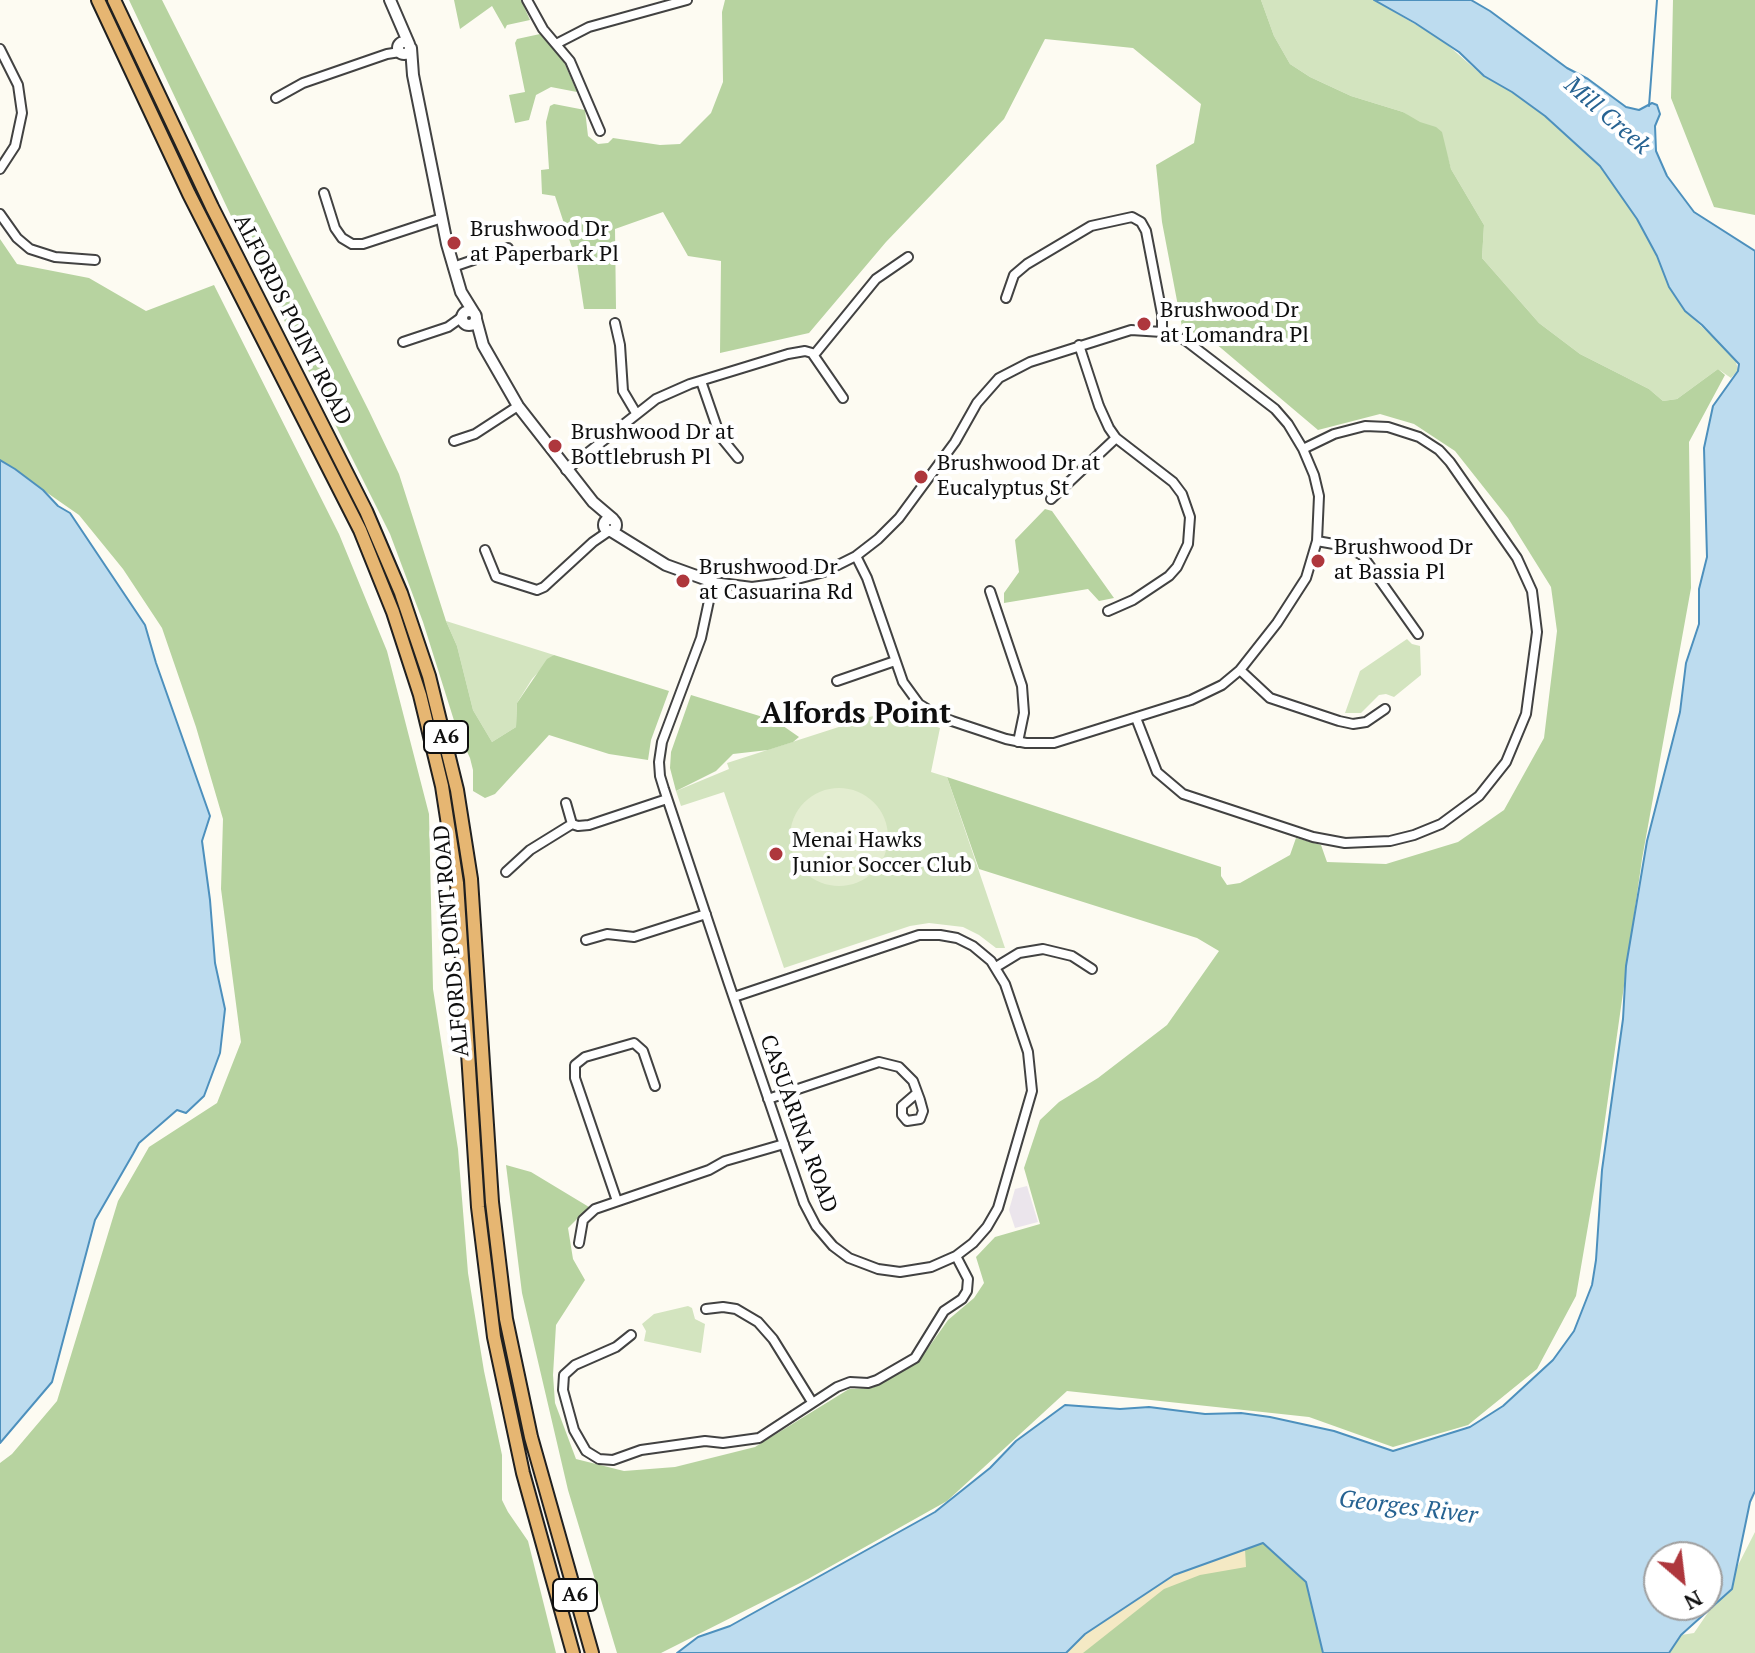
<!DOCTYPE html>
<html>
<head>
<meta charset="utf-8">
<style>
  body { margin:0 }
  #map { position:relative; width:1755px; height:1653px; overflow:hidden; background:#fdfbf2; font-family:"PT Serif",serif }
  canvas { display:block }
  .north { position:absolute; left:1643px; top:1541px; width:80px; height:80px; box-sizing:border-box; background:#fff; border:2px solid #9f9f9f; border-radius:50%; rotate:152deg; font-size:22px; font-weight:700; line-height:32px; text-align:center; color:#0f0f0f }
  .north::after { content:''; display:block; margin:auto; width:28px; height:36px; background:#ae373d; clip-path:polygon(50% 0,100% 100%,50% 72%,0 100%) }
</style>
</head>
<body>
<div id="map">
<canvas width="1755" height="1653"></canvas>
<div class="north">N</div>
</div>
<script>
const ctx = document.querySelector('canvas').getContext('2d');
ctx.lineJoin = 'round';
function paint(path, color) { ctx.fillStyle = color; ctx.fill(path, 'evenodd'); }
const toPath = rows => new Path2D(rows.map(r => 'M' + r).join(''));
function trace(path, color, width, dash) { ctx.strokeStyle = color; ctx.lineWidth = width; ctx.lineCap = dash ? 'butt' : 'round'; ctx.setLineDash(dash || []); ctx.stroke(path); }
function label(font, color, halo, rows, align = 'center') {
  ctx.font = font + ' "PT Serif",serif'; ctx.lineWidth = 8; ctx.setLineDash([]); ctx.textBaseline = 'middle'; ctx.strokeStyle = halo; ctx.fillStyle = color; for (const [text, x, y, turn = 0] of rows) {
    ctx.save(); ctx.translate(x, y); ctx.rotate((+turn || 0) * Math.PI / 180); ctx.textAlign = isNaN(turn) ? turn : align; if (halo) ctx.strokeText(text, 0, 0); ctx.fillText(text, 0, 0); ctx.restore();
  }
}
paint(toPath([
  [1027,1186,1038,1222,1015,1228,1009,1210,1015,1189]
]), '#ebe5ec');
paint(toPath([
  [1261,0,1374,0,1442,40,1483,76,1512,92,1545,116,1601,166,1637,219,1657,256,1669,287,1685,311,1735,358,1738,370,1731,378,1718,369,1677,399,1663,401,1649,389,1580,354,1539,323,1482,258,1484,225,1451,169,1443,141,1403,112,1351,96,1310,77,1290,64,1274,36],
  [446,621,554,655,532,679,517,703,516,727,492,742,473,710,457,646],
  [1407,639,1412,644,1420,646,1421,675,1394,697,1386,694,1379,695,1361,713,1345,713,1360,671],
  [904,706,920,721,940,728,931,772,947,777,1005,948,996,948,979,935,963,927,929,923,910,926,784,968,724,792,681,806,676,791,729,769,727,763],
  [688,1306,692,1308,695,1319,705,1324,701,1353,644,1341,646,1331,642,1324,654,1314],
  [1755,1532,1755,1653,1669,1653,1681,1635,1694,1633,1731,1579]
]), '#d3e4bf');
paint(toPath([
  [129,0,162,0,369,411,399,474,446,621,457,646,473,710,492,742,516,727,517,703,547,659,554,655,669,691,651,740,648,760,609,754,549,735,495,794,485,798,473,791,473,770,470,758,457,730,423,622,390,534,294,342,262,271,232,218],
  [454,0,521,0,530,20,507,25,505,29,492,6,460,29],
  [725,0,1261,0,1274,36,1290,64,1310,77,1351,96,1403,112,1420,122,1436,127,1442,132,1451,169,1484,225,1482,258,1539,323,1580,354,1649,389,1663,401,1677,399,1718,369,1725,375,1689,442,1691,588,1642,859,1599,1162,1576,1296,1537,1369,1468,1425,1393,1447,1309,1417,1067,1391,947,1501,808,1579,661,1653,617,1653,568,1490,522,1293,506,1165,531,1172,589,1207,568,1228,573,1259,585,1280,556,1325,553,1375,555,1403,576,1459,624,1471,675,1467,755,1447,849,1389,872,1388,919,1361,948,1320,974,1298,984,1283,976,1257,995,1237,1040,1224,1024,1168,1040,1120,1059,1102,1098,1078,1167,1025,1219,951,1197,938,979,869,947,777,1221,867,1221,876,1227,885,1240,883,1290,855,1296,838,1321,845,1327,862,1386,864,1458,842,1504,810,1544,738,1557,631,1551,587,1508,518,1455,451,1414,424,1380,414,1318,430,1215,343,1182,327,1162,222,1156,165,1194,143,1201,104,1133,48,1045,39,1004,119,886,242,809,333,720,353,721,261,688,256,663,212,615,229,616,309,584,309,577,263,555,196,542,194,541,170,549,169,546,122,550,106,554,104,585,110,588,136,598,144,608,143,613,138,660,145,680,144,711,113,723,82,722,12],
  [1673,0,1755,0,1755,215,1714,207,1671,98],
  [540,34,564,62,577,92,551,87,536,95,529,120,515,123,509,95,525,92,515,43,517,39],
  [0,239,17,264,89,278,146,311,214,285,339,534,387,651,429,814,433,989,458,1149,468,1273,484,1371,502,1455,502,1500,508,1512,528,1541,556,1653,0,1653,0,1463,12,1454,57,1401,118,1201,149,1147,217,1103,241,1042,221,889,223,819,196,727,162,628,123,569,79,515,0,460],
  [1045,509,1052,511,1114,598,1099,601,1088,589,1004,603,1004,593,1019,572,1015,540],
  [691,695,776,721,799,737,793,742,768,750,733,754,716,771,676,791,670,768,671,752],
  [1263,1543,1307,1582,1323,1653,1066,1653,1174,1575]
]), '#b7d3a0');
paint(toPath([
  [1245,1549,1246,1567,1200,1575,1164,1589,1083,1653,1066,1653,1085,1634,1174,1575]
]), '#f4e9c4');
paint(toPath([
  '790 837a49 49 0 1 1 98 0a49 49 0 1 1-98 0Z'
]), '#e3edd0');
const water = toPath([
  [1374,0,1471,0,1490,11,1567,68,1588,79,1626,107,1639,110,1652,103,1657,105,1660,114,1655,126,1656,151,1667,176,1694,212,1755,251,1755,1491,1750,1502,1732,1589,1681,1635,1669,1653,1323,1653,1306,1582,1263,1543,1174,1575,1085,1634,1066,1653,677,1653,698,1637,730,1626,935,1512,990,1468,1016,1441,1065,1405,1120,1409,1149,1407,1205,1414,1241,1413,1270,1417,1334,1431,1393,1451,1470,1427,1503,1406,1553,1360,1574,1331,1592,1285,1596,1260,1602,1170,1623,1019,1626,966,1647,841,1680,712,1686,663,1699,624,1699,589,1707,557,1704,448,1713,406,1738,371,1739,364,1702,325,1685,311,1669,287,1657,256,1637,219,1600,166,1545,116,1512,92,1484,76,1459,52,1415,23,1374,0],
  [1659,1557,1707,1557,1707,1605,1659,1605,1659,1557],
  [0,460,15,469,43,490,58,506,70,513,145,625,156,663,210,816,202,841,210,900,215,963,225,1009,220,1053,204,1096,186,1113,177,1110,139,1143,133,1154,95,1220,52,1382,0,1443,0,460]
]);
paint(water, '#bddcef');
trace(water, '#4d90bd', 2);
trace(toPath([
  [1649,106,1657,0]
]), '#4d90bd', 2);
const minor = toPath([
  [527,0,543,29,570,61,600,131],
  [556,44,589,27,687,0],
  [0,49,18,85,22,113,15,146,0,169],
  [276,98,303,83,387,54,400,52],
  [324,193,335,228,342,238,352,244,363,244,442,218],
  [0,214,17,238,30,249,55,257,95,260],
  [453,267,508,248],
  [1006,298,1014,275,1027,264,1091,226,1132,217,1141,222,1146,231,1162,314,1162,332],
  [615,323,620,345,623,391,636,413],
  [403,342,448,327,462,317],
  [1079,345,1099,406,1109,428,1116,438,1173,482,1182,494,1190,517,1188,544,1177,567,1169,576,1133,600,1108,611],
  [814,355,876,279,908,257],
  [701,381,720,436,738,458],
  [454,441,475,434,518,406],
  [566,470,656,399,690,384,788,354,805,351,812,353,843,398],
  [1051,499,1116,438],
  [1317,541,1345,546,1362,555,1418,634],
  [485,550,496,577,537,590,544,587,593,542,609,531],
  [990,591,1022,686,1024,713,1018,742],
  [1240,670,1270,698,1339,721,1353,724,1366,722,1385,709],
  [837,681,895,661],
  [1136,718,1157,772,1183,794,1313,837,1345,843,1390,841,1414,835,1441,824,1479,796,1506,762,1526,714,1537,632,1532,591,1517,558,1450,462,1439,450,1419,437,1388,427,1365,426,1334,434,1303,449],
  [566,803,572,824],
  [506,872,530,850,572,824,578,826,589,825,667,799],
  [586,940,607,934,634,937,706,914],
  [996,967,1019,953,1043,949,1072,956,1092,969],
  [734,997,919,935,940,935,957,938,973,946,991,961,1005,984,1028,1052,1032,1091,998,1208,987,1227,973,1243,956,1256,931,1267,900,1272,878,1269,849,1258,833,1246,816,1226,804,1203,729,984,664,789,660,776,659,762,662,742,701,638,713,582,752,587,782,583,824,572,856,556,878,539,899,518,955,442,977,403,999,378,1030,362,1131,330,1162,332,1185,340,1275,409,1288,424,1303,449,1314,475,1319,496,1317,541,1306,578,1277,623,1240,670,1222,685,1191,700,1054,743,1026,743,1006,739,940,717,919,704,903,682,867,578,856,556],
  [768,1099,879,1062,899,1067,913,1081,920,1100,923,1111,920,1119,907,1121,902,1115,902,1106,917,1093],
  [617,1201,575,1078,575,1065,585,1057,634,1043,643,1051,655,1086],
  [579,1243,583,1220,595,1209,709,1170,725,1161,784,1144],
  [706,1309,723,1307,736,1309,758,1322,773,1339,812,1402],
  [631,1335,616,1347,575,1365,564,1375,563,1390,574,1430,586,1451,599,1459,613,1460,641,1450,705,1441,723,1443,759,1438,837,1387,850,1382,868,1383,877,1380,915,1358,944,1311,962,1299,967,1291,968,1279,956,1256]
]);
const tertiary = toPath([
  [390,0,409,44],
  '398 48a6 6 0 1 1 12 0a6 6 0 1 1-12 0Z',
  [411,48,413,75,447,244,461,292,474,313],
  '462 318a7 7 0 1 1 14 0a7 7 0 1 1-14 0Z',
  [476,319,483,345,518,406,593,502,613,519],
  '604 525a6 6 0 1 1 12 0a6 6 0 1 1-12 0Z',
  [611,531,666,565,713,582]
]);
const trunk = toPath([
  [98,0,189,194,360,530,393,612,420,695,442,786,457,883,478,1207,494,1337,523,1473,573,1653],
  [114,0,212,207,366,511,401,593,429,676,457,790,471,879,492,1202,506,1319,531,1437,592,1653]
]);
trace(minor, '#424242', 12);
trace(tertiary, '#424242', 14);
trace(trunk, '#202020', 16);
trace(minor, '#fff', 8);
trace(tertiary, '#fff', 10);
trace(trunk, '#e6b672', 12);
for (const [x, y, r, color] of [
  [454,243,8,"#ae373d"],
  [1144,324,8,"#ae373d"],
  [555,446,8,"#ae373d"],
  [921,477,8,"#ae373d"],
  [1318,561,8,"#ae373d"],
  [683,581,8,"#ae373d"],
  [776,854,8,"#ae373d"]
]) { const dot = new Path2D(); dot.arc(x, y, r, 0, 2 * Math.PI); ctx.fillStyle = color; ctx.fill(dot); trace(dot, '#fff', 3); }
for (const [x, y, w] of [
  [446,737,44],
  [575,1595,44]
]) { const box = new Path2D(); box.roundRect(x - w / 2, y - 16, w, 32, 6); ctx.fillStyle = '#fff'; ctx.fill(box); trace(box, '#0f0f0f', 2); }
label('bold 20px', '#0f0f0f', null, [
  ["A6",446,737],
  ["A6",575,1595]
]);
label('22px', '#0f0f0f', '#fff', [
  ["Brushwood Dr",470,230],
  ["at Paperbark Pl",470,255],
  ["Brushwood Dr",1160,311],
  ["at Lomandra Pl",1160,336],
  ["Brushwood Dr at",571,433],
  ["Bottlebrush Pl",571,458],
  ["Brushwood Dr at",937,464],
  ["Eucalyptus St",937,489],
  ["Brushwood Dr",1334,548],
  ["at Bassia Pl",1334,573],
  ["Brushwood Dr",699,568],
  ["at Casuarina Rd",699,593],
  ["Menai Hawks",792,841],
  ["Junior Soccer Club",792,866]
], 'left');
label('22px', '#0f0f0f', '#fff', [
  ["ALFORDS POINT ROAD",292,320,63],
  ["ALFORDS POINT ROAD",452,941,-95],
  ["CASUARINA ROAD",798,1124,70]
]);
label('italic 24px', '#276392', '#fff', [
  ["Mill Creek",1607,116,41],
  ["Georges River",1408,1508,7]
]);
label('bold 30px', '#0f0f0f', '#fff', [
  ["Alfords Point",856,714]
]);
</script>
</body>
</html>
